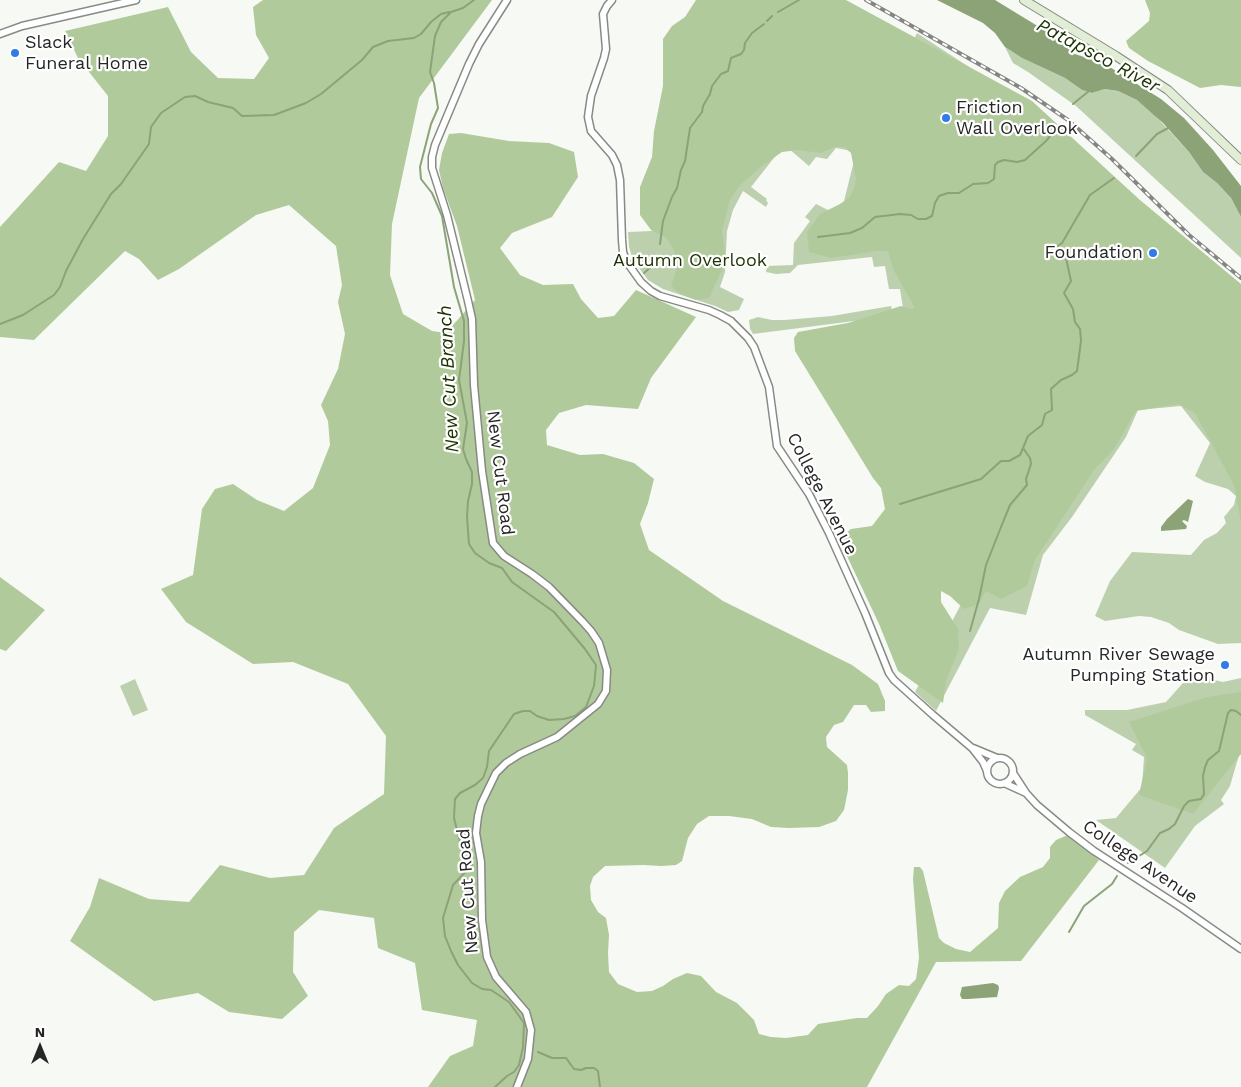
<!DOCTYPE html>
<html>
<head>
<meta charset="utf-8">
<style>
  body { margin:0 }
  #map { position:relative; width:1241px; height:1087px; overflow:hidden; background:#f7f9f4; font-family:"Work Sans",sans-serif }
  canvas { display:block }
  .north { position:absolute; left:15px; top:1022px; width:50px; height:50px; -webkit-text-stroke:4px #fff; paint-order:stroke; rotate:0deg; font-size:14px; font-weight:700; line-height:20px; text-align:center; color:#252625 }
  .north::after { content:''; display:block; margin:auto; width:18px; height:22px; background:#252625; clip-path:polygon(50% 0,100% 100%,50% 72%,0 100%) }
</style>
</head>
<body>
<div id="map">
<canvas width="1241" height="1087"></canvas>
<div class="north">N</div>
</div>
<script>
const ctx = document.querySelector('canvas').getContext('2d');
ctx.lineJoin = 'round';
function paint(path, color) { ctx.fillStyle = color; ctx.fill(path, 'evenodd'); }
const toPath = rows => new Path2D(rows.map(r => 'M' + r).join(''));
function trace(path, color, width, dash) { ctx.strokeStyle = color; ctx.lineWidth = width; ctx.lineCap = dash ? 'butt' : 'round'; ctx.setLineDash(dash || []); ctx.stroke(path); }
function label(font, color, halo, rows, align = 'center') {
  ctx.font = font + ' "Work Sans",sans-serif'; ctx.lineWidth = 4.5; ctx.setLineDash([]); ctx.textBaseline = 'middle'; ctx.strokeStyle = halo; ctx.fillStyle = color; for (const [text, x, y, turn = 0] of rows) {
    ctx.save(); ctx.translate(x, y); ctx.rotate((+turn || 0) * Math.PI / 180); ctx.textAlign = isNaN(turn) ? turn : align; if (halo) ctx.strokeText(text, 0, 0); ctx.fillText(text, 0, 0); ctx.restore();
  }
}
paint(toPath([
  [917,33,1038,112,1241,291,1241,643,1218,644,1179,630,1169,623,1151,617,1139,616,1105,621,1095,616,1110,581,1132,552,1191,555,1204,540,1217,533,1226,523,1224,517,1234,505,1236,496,1228,489,1205,482,1195,476,1210,443,1181,406,1138,410,1126,437,1072,517,1043,555,1026,615,990,608,936,711,915,692,1002,526,924,312,753,334,750,329,749,320,758,317,772,320,785,320,832,316,891,306,892,310,903,308,900,289,889,289,885,266,874,267,872,257,798,265,790,273,776,274,766,272,767,266,793,265,794,243,810,221,805,217,816,204,832,212,843,205,854,161,857,152,836,148,827,159,816,157,809,166,788,148,781,149,751,187,767,199,766,200,768,203,766,207,743,191,733,210,727,231,725,272,720,287,744,299,739,310,728,312,715,306,663,289,648,280,633,260,629,247,628,232,651,231,693,226,825,86,877,114],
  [1005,47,1022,58,1065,78,1082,90,1092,93,1105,89,1118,91,1137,100,1150,110,1189,152,1203,172,1217,183,1231,198,1241,217,1241,258,1076,106,1028,72,1013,63],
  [1206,678,1223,682,1241,678,1241,754,1239,755,1230,786,1221,800,1224,804,1195,826,1165,868,1096,820,1116,818,1142,787,1144,757,1132,750,1136,744,1085,715,1085,710,1127,710,1166,702,1183,683],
  [135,679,148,710,133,716,120,686]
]), '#bdd0ad');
paint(toPath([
  [263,0,492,0,419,98,392,224,390,275,403,314,432,331,446,333,475,300,457,226,443,188,439,170,442,153,449,134,461,133,509,141,549,143,574,152,578,177,552,217,512,233,500,248,520,275,543,285,573,284,581,299,598,318,614,316,636,290,696,317,651,378,638,409,586,405,559,413,546,430,547,445,580,455,603,454,634,463,654,479,648,503,640,524,649,550,723,601,852,665,878,684,885,701,885,711,871,712,866,705,854,705,843,722,834,725,826,737,827,747,847,765,848,773,848,790,844,810,836,821,819,827,789,828,771,827,752,819,729,816,709,816,697,824,688,838,682,861,676,865,661,866,643,865,605,866,593,877,590,886,591,900,598,912,606,918,609,935,608,953,609,972,618,984,637,992,652,991,663,986,673,979,687,973,701,976,716,992,737,1003,754,1020,759,1034,771,1037,786,1038,808,1035,818,1024,857,1018,867,1018,878,1006,886,994,899,985,909,986,916,979,919,958,913,879,914,867,920,867,923,871,939,938,944,943,956,949,970,952,998,928,999,903,1005,891,1020,877,1043,867,1050,858,1050,847,1056,840,1068,835,1099,860,1021,961,936,962,867,1087,428,1087,450,1056,473,1046,477,1020,422,1010,415,963,378,948,374,918,319,910,294,932,293,972,308,996,282,1019,229,1012,198,993,154,1001,70,941,90,907,99,878,149,899,189,902,220,865,270,878,304,875,334,828,384,794,386,736,348,684,293,662,253,664,186,622,161,589,193,575,202,509,215,489,233,484,257,500,284,511,313,488,330,445,328,421,321,405,338,369,345,334,338,302,342,285,336,246,289,205,256,215,179,269,158,280,139,259,125,251,34,340,0,337,0,227,59,162,86,171,108,136,108,96,78,58,65,31,168,7,191,52,218,78,254,79,269,58,256,35,253,7],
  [696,0,846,0,1032,101,1140,200,1241,284,1241,522,1234,485,1195,413,1178,404,1136,411,1114,449,1094,470,1035,560,1027,586,1001,599,986,591,979,604,964,609,950,596,941,591,941,602,958,629,959,649,946,681,943,703,898,671,879,624,839,539,851,529,872,526,885,509,881,488,873,478,795,351,794,338,798,332,848,323,901,306,910,309,915,308,893,269,888,251,877,251,831,258,809,252,807,232,820,214,840,204,850,197,854,188,856,179,851,153,844,147,835,147,821,153,798,150,782,152,762,166,739,186,730,200,722,231,726,261,709,298,696,300,680,294,671,286,678,265,674,251,667,238,651,230,640,215,640,187,652,157,654,131,663,86,663,39,672,26,685,17],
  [1145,0,1241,0,1241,87,1221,85,1200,88,1148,61,1129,48,1126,41,1149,21,1150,13],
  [0,577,45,610,6,651,0,649],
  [1241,692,1241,754,1193,814,1139,795,1147,758,1129,722,1207,697]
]), '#b1ca9c');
paint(toPath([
  [937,0,995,0,1049,33,1075,54,1105,64,1161,99,1184,118,1213,150,1241,186,1241,217,1231,198,1217,183,1203,172,1189,152,1163,123,1137,100,1118,91,1105,89,1092,93,1082,90,1065,78,1022,58,1005,47,995,33,983,23],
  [1188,499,1193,501,1188,522,1184,520,1182,521,1187,526,1186,529,1161,531,1161,527,1167,519],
  [993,983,998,985,999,988,997,997,968,999,962,999,960,995,962,987]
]), '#8ba376');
trace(toPath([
  [474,0,463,8,451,12,441,22,435,36,430,72,434,83,438,108,431,124,420,167,421,179,432,193,442,216,454,287,464,321,464,341,459,380,467,423,463,449,466,459,472,472,472,484,468,501,467,517,469,544,475,553,489,563,502,568,512,582,554,612,585,649,596,665,594,686,586,707,575,716,564,719,549,720,537,716,530,711,523,711,514,714,489,751,487,767,483,778,475,785,460,793,455,799,454,818,458,834,461,845,471,856,472,865,453,885,443,918,445,936,451,951,458,965,472,983,482,989,491,990,509,1002,524,1023,523,1047,519,1065,514,1072,507,1076,495,1087],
  [778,12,799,0],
  [767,21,772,16],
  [1073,104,1089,91],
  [1136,156,1157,134,1170,127],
  [818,237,850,233,862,228,875,217,900,214,911,215,918,219,926,219,932,216,935,203,939,196,948,193,959,193,973,184,988,183,994,179,995,165,998,162,1004,160,1017,162,1025,160,1046,141,1060,124],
  [660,244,663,221,672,197,677,188,681,170,685,161,690,128,702,112,703,106,710,94,712,86,721,74,728,71,731,58,741,54,744,50,745,43,752,33,764,24],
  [644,273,653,265,658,256],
  [0,324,23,315,54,295,60,287,66,271,83,239,111,194,121,184,149,144,151,127,161,113,185,97,195,96,208,102,233,108,242,116,274,115,306,103,321,94,362,60,373,47,388,41,414,38,421,34,431,22,441,14,449,12],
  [900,504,981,479,1001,461,1009,461,1020,455,1028,436,1042,425,1045,414,1052,410,1051,389,1061,380,1072,375,1077,371,1081,341,1080,329,1075,322,1073,309,1064,293,1071,281,1066,258,1063,252,1056,247,1062,243,1090,195,1114,178],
  [970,631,979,599,986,565,999,532,1010,505,1027,485,1026,479,1031,464,1030,458,1023,448],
  [1128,863,1147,851,1160,833,1169,829,1175,824,1184,806,1189,801,1201,799,1204,794,1203,776,1205,767,1208,760,1219,751,1228,713,1231,710,1236,711,1241,715],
  [1069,932,1084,906,1112,884,1117,876],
  [538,1052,552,1058,566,1058,574,1069,581,1070,586,1068,594,1068,598,1071,600,1087]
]), '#8ba376', 2);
const tertiary = toPath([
  [507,0,479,44,469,64,435,145,432,157,432,168,447,215,468,301,472,319,474,385,482,471,493,543,504,556,532,574,549,587,582,621,591,631,599,643,607,670,606,691,598,704,557,737,520,754,506,763,496,773,481,804,478,816,476,833,481,862,482,920,487,957,496,977,526,1012,531,1030,528,1059,517,1087],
  [612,0,607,6,603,14,606,49,604,58,591,96,588,117,591,131,612,155,617,165,620,180,622,240,623,252,626,261,641,282,651,291,660,296,709,310,720,315,731,321,748,338,754,347,769,387,777,446,809,494,829,533,865,613,889,673,894,680,933,715,972,748,983,762,987,771],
  [0,34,22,26,136,0],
  [973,748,997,758],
  '987 771a13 13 0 1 1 26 0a13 13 0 1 1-26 0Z',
  [1013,773,1026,793,1037,805,1069,832,1094,851,1182,908,1241,949],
  [1004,783,1026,793]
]);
const secondary = toPath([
  [1024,0,1116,56,1168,90,1241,160]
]);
trace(tertiary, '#878a85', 9);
trace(secondary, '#878a85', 10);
trace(tertiary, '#fff', 6);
trace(secondary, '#e1edd5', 8);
const rail = toPath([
  [866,0,1021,88,1068,120,1112,159,1189,235,1241,278]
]);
trace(rail, '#858684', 4);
trace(rail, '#fff', 2, [5.5]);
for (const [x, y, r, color] of [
  [15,53,5,"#327ae7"],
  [946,118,5,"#327ae7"],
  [1153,253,5,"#327ae7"],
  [1225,665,5,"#327ae7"]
]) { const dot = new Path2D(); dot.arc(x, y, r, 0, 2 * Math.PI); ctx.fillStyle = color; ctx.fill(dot); trace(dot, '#fff', 2); }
label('18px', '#252625', '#fff', [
  ["Slack",25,43],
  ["Funeral Home",25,64],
  ["Friction",956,108],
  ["Wall Overlook",956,129],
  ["Foundation",1143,253,"right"],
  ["Autumn River Sewage",1215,655,"right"],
  ["Pumping Station",1215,676,"right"]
], 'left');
label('18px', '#1c3100', '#fff', [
  ["Autumn Overlook",690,261]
]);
label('18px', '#252625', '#fff', [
  ["New Cut Road",500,473,83],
  ["College Avenue",822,494,63],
  ["College Avenue",1140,862,34],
  ["New Cut Road",468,891,-94]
]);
label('italic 19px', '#1c3200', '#fff', [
  ["Patapsco River",1098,56,28],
  ["New Cut Branch",449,379,-93]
]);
</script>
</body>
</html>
